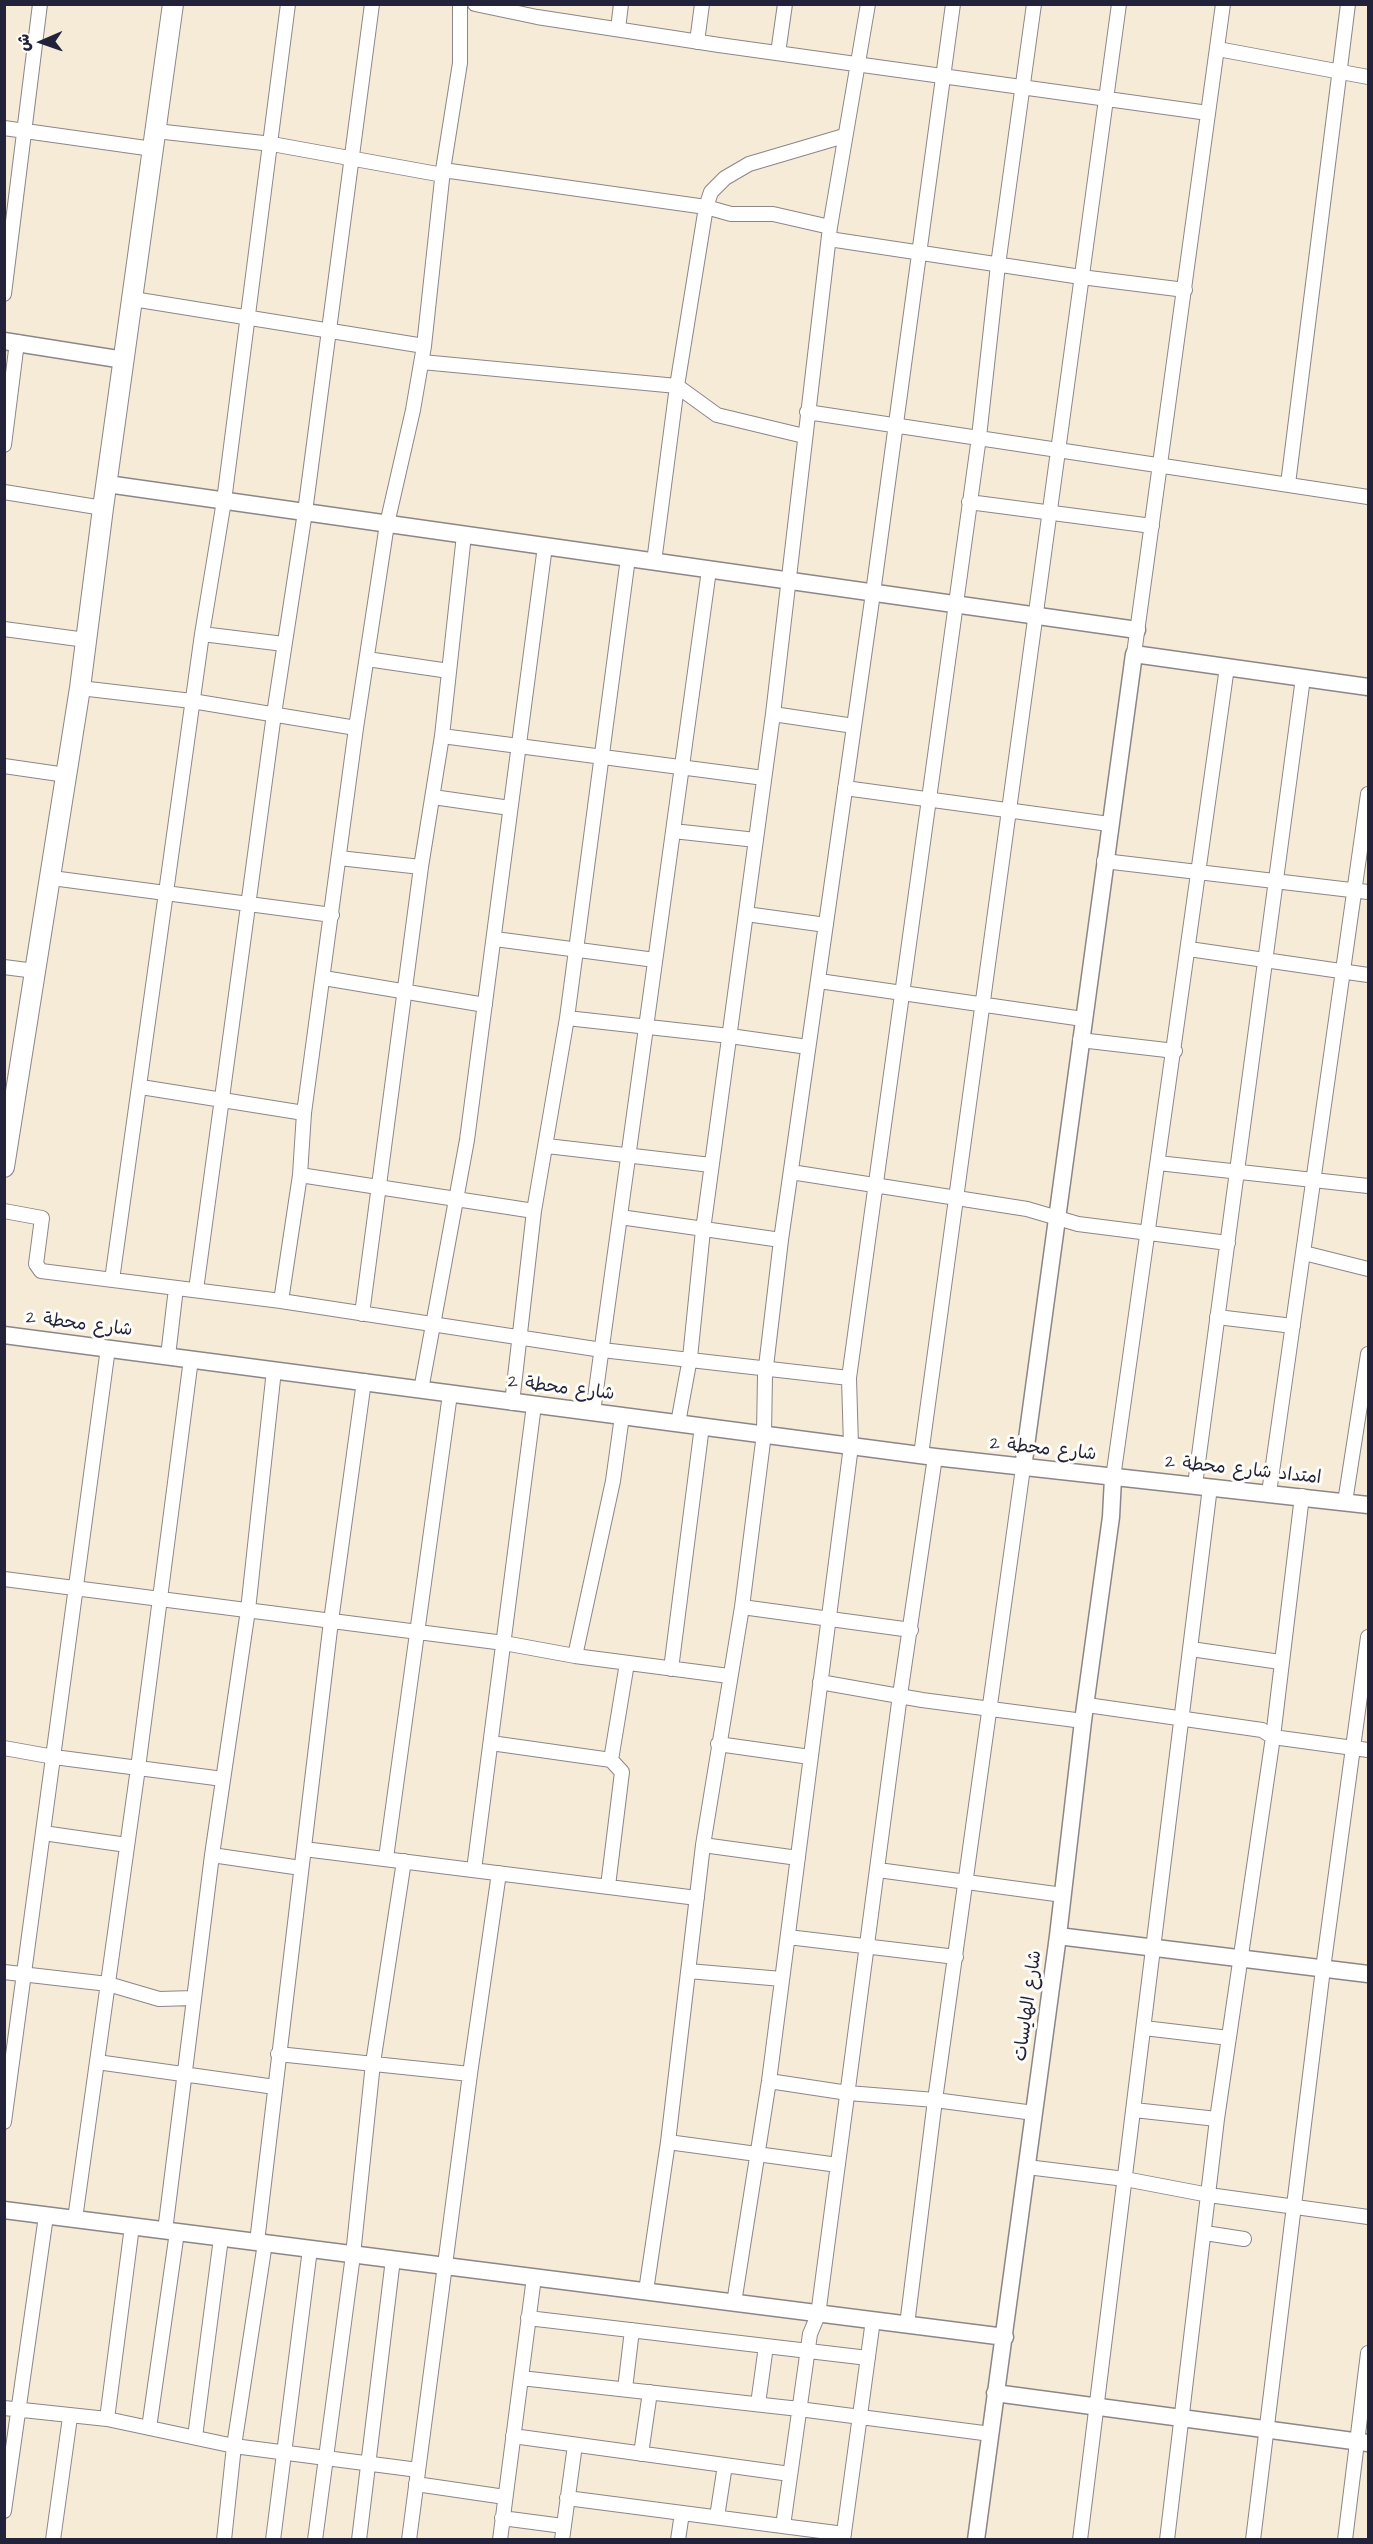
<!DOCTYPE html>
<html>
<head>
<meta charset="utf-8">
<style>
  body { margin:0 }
  #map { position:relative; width:1373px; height:2544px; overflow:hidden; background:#f6ebd7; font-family:"Architects Daughter","Playpen Sans Arabic",sans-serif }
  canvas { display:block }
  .frame { position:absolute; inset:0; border:6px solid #22223b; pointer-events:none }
  .north { position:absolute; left:12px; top:12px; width:60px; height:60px; -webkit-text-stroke:4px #fdfcf7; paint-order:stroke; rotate:268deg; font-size:16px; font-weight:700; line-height:24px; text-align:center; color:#22223b }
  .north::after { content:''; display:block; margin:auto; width:21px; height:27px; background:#22223b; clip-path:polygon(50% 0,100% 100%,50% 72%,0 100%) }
</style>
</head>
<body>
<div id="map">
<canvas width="1373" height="2544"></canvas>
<div class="frame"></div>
<div class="north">ش</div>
</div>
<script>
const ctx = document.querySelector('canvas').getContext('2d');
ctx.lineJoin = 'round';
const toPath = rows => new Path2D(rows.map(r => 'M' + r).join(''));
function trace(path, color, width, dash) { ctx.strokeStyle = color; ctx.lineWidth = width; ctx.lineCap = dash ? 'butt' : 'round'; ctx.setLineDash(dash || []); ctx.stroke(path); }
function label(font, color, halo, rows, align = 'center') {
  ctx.font = font + ' "Architects Daughter","Playpen Sans Arabic",sans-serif'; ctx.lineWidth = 6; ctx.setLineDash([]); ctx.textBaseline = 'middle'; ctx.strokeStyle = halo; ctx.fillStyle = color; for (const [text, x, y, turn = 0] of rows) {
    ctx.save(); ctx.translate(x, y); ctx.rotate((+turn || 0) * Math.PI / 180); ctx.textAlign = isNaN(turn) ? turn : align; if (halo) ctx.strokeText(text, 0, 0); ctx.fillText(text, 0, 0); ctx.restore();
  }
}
const minor = toPath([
  [475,4,537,17,719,45,1208,113],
  [618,29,621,4],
  [697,42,702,4],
  [1218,49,1368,77],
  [778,53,785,4],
  [4,128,153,149],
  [156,131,272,144,443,175],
  [443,170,706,207,731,214,773,214,830,227],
  [829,239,1081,277,1185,290],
  [4,294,40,4],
  [133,299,424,346],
  [422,362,677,386,717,415,804,436],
  [807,412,1368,497],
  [4,445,17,342],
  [1288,484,1348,4],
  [4,492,103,508],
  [969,502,1152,526],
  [654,562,677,386,706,207,711,192,725,178,749,164,844,136],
  [4,629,86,640],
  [202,634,284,644],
  [1134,654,1223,4],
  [367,659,449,671],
  [80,688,192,701,356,728],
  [773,714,854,726],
  [442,736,764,778],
  [4,766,66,775],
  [845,788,1109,824],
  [433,797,510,808],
  [673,831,756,840],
  [339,858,421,867],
  [1104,861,1368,892],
  [52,878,332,915],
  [746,914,826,925],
  [495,939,655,960],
  [1189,949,1368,975],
  [4,967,35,971],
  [324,978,485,1005],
  [819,981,1083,1019],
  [567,1018,730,1036,808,1047],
  [1080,1040,1175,1051],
  [141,1087,304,1113],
  [547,1146,711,1165],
  [1158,1163,1368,1186],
  [791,1172,1027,1209,1078,1224,1228,1243],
  [300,1175,534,1211],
  [4,1211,42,1218,36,1264,41,1271,281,1301,602,1350,849,1378],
  [620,1217,781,1240],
  [1304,1253,1368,1269],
  [112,1280,202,634,224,501,288,4],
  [196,1290,274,714,305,512,372,4],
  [281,1301,300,1175,304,1113,356,728,387,524,413,410,424,346,443,170,460,63,460,4],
  [362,1314,421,867,442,736,464,535],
  [1217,1317,1293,1326],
  [168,1356,176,1288],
  [421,1390,467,1140,545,546],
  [512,1403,534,1211,567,1018,628,558],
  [593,1412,709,570],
  [678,1423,690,1358,703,1230,773,714,830,227,868,4],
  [921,1455,1119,4],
  [1113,1478,1227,667],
  [1195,1485,1303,678],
  [1269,1493,1368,794],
  [1345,1502,1368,1354],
  [4,1579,504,1643,575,1656,729,1676],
  [742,1607,911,1630],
  [1191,1649,1280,1662],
  [575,1656,613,1481,622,1416],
  [671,1669,702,1426],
  [820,1682,922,1700,1083,1721],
  [1087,1705,1262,1730,1273,1737,1368,1750],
  [491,1743,611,1760],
  [718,1744,810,1757],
  [4,1748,54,1757,223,1779],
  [43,1833,127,1845],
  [703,1845,798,1858],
  [304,1849,697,1898],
  [212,1855,301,1868],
  [386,1858,450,1394],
  [474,1870,534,1405],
  [878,1870,1063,1895],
  [608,1886,622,1772,611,1760,627,1663],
  [788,1937,956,1957],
  [688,1971,782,1979],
  [4,1972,108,1984,159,1999,194,1998],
  [1144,2028,1229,2038],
  [278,2054,470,2074],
  [97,2062,275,2087],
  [769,2081,848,2093,935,2100,1034,2113],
  [1134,2110,1217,2119],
  [4,2122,108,1348],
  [668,2142,838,2165],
  [1027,2167,1125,2179,1209,2195,1368,2217],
  [75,2219,138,1768,191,1359],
  [165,2231,212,1855,248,1610,274,1370],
  [1205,2233,1244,2239],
  [257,2242,331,1621,364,1381],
  [646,2291,668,2142,703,1845,742,1607,764,1434,765,1375,781,1240,873,593,953,4],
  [734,2303,769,2081,851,1446,849,1378,979,437,998,265,1034,4],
  [528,2318,868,2358],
  [907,2325,935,2100,1023,1468],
  [521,2378,799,2409,991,2434],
  [625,2389,632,2330],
  [758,2404,766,2346],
  [4,2408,107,2419,234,2446,418,2470],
  [107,2419,132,2226],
  [149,2428,177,2232],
  [513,2436,790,2474],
  [195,2437,221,2238],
  [641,2454,650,2392],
  [416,2484,505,2497],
  [567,2498,844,2534],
  [4,2511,46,2216],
  [717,2517,725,2465],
  [502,2518,563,2526],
  [783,2526,810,2334,818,2315,900,1695,935,1457],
  [53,2540,70,2417],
  [224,2540,234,2446,265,2243],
  [273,2540,310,2249],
  [315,2540,353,2255,373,2063,404,1861],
  [359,2540,393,2259],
  [409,2540,470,2074,499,1873],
  [500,2540,534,2277],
  [562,2540,575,2445],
  [678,2540,682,2513],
  [843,2540,873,2320],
  [1080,2540,1210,1487],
  [1167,2540,1217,2119,1273,1737,1302,1496],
  [1253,2540,1323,1969,1368,1637],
  [1345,2540,1368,2353]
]);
const tertiary = toPath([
  [4,341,124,360],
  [107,484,1137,630],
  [4,1335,935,1457,1368,1505],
  [1023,1468,1134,654,1368,687],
  [1058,1936,1368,1974],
  [4,2210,1005,2337],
  [995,2393,1368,2443],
  [976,2540,1058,1936,1083,1721,1111,1517,1113,1478]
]);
const secondary = toPath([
  [4,1167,80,688,103,508,173,4]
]);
trace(minor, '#8c8689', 16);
trace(tertiary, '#8c8689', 19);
trace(secondary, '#8c8689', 22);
trace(minor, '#fff', 14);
trace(tertiary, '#fff', 16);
trace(secondary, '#fff', 20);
label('18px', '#22223b', '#fdfcf7', [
  ["شارع محطة 2",79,1325,7],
  ["شارع محطة 2",561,1389,7],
  ["شارع محطة 2",1043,1450,6],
  ["امتداد شارع محطة 2",1243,1471,6],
  ["شارع الهايسات",1029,2006,-82]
]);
</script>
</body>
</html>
